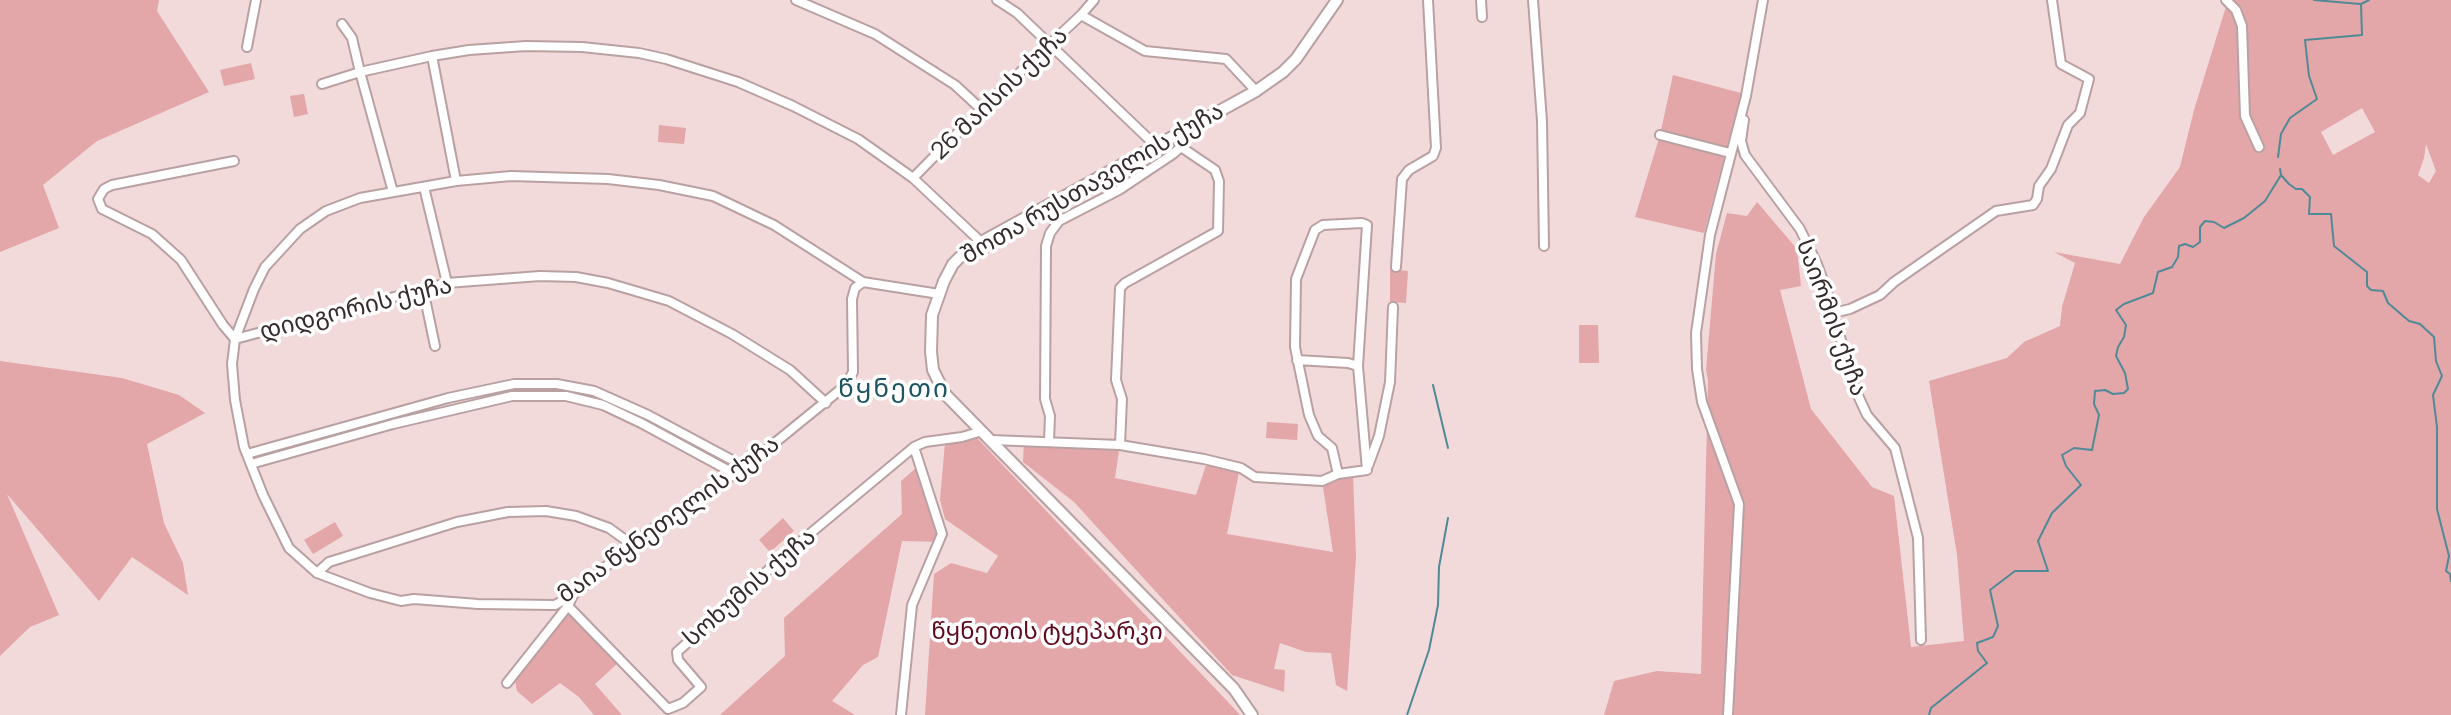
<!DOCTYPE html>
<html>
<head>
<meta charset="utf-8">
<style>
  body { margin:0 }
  canvas { display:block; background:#f2d9da }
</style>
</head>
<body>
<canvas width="2451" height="715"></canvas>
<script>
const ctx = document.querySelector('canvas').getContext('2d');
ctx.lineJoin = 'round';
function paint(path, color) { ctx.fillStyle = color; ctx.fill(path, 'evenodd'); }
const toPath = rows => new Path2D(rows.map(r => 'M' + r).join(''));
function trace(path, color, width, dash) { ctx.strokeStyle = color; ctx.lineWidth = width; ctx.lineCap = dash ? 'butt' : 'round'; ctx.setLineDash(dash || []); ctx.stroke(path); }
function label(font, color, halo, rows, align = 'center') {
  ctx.font = font + ' Manrope,"Noto Sans Georgian",sans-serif'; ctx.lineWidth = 7; ctx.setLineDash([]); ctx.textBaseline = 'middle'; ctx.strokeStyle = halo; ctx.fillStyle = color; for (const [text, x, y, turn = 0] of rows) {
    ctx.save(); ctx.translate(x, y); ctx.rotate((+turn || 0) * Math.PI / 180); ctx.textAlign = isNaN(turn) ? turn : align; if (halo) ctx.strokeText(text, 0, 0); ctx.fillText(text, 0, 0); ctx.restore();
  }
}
paint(toPath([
  [0,0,159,0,157,11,209,92,97,141,43,185,59,228,0,252],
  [2228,0,2451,0,2451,715,1604,715,1614,681,1657,671,1701,674,1708,380,1706,370,1716,254,1727,213,1747,216,1757,202,1797,249,1801,286,1780,290,1811,409,1872,487,1894,496,1911,647,1964,641,1957,555,1929,381,2007,358,2024,342,2060,326,2062,307,2075,263,2054,252,2120,264,2144,217,2180,167,2194,110],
  [2362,108,2375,132,2333,155,2321,132],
  [2426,144,2436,171,2429,183,2418,175,2424,158],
  [251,63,255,79,224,86,220,70],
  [1673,75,1741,93,1704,233,1635,217,1660,135],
  [304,94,308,114,294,117,290,96],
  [659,125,686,128,684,144,658,142],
  [1390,269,1408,271,1406,303,1390,302],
  [1579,325,1598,325,1599,363,1579,363],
  [0,361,122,378,179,395,205,413,147,444,164,523,183,563,188,595,132,557,99,601,7,494,59,615,30,627,0,656],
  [1267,422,1298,424,1297,440,1266,438],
  [977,438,1228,702,1240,715,925,715,934,574,951,563,987,573,998,556,945,519,940,500,945,443],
  [1024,441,1119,451,1115,478,1196,495,1206,465,1239,472,1227,534,1333,552,1322,481,1353,473,1356,557,1347,691,1336,685,1331,653,1306,652,1280,643,1274,669,1285,670,1284,692,1232,675,1074,502,1023,462],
  [916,468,940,531,938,542,902,541,878,657,863,665,832,701,855,715,720,715,785,656,784,618,902,514,901,481],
  [783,518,794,531,770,552,759,540],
  [335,522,343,536,313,554,304,540],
  [569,612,618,663,595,684,622,715,594,715,579,697,560,683,532,704,517,691,515,680]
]), '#e3a6a9');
trace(toPath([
  [2314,0,2360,4],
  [2278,157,2281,134,2290,118,2317,99,2309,76,2305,40,2362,35,2361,4,2369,0],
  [2281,175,2289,184,2296,189,2302,189,2310,197,2309,214,2331,214,2334,246,2367,272,2367,286,2371,290,2383,291,2388,303,2409,321,2420,324,2434,337,2436,361,2442,376,2433,395,2437,427,2437,509,2449,556,2446,571,2450,574,2451,581],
  [1433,385,1448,448],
  [1407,715,1429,650,1438,605,1439,567,1448,518],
  [1929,715,1931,708,1987,663,1978,651,1977,643,1993,637,1998,626,1990,590,2015,571,2048,571,2038,541,2052,513,2081,485,2066,466,2062,455,2074,448,2092,450,2099,415,2094,404,2095,391,2105,390,2113,394,2124,393,2128,389,2125,373,2116,356,2118,347,2124,337,2126,325,2116,310,2124,304,2153,293,2158,272,2172,267,2178,257,2179,246,2185,244,2193,247,2200,242,2200,227,2205,221,2214,222,2224,228,2244,218,2265,201,2281,175,2280,169]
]), '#508a97', 2);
const minor = toPath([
  [796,0,875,34,955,85,981,109],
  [997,0,1017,13,1156,146],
  [1481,0,1482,17],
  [1533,0,1542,121,1544,246],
  [2226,0,2236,10,2242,26,2245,116,2259,147],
  [1081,15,1145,51,1226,59,1256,91],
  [247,47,256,0],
  [432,56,456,181],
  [322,84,360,72,352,38,342,24],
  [1744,120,1741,141,1745,155,1800,229,1817,264,1828,295,1855,389,1867,415,1895,448,1918,538,1921,640],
  [1660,135,1730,153],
  [234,161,112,185,104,189,98,199,102,209,152,234,181,260,223,325,235,339,447,283,540,276,576,277,608,283,669,301,732,334,790,370,826,403],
  [913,178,981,109,1081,15,1094,0],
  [424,187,447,283],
  [393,192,360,72,432,56,469,50,526,46,582,47,639,53,666,59,738,82,793,106,858,139,913,178,981,242],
  [1396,267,1402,179,1409,170,1433,156,1436,148,1428,0],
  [863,282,855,288,852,299,853,372,846,385,745,467,639,538,573,595,555,605,478,604,414,599,401,601,370,593,317,573,289,548,263,495,244,447,235,400,232,364,235,339,254,289,265,267,300,229,326,211,360,198,456,181,511,176,608,179,659,185,713,196,774,225,863,282,939,294],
  [423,289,435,346],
  [1833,313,1850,309,1880,295,1894,282,1996,211,2033,205,2037,199,2039,186,2051,169,2068,125,2080,113,2089,79,2061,64,2052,0],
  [1297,360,1348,363,1358,366],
  [991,440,1120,445,1204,459,1241,468,1255,477,1322,481,1338,474,1367,470],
  [1049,441,1050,416,1045,399,1046,246,1050,233,1059,221,1119,190,1173,154,1181,147,1175,135],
  [1120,445,1122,399,1116,380,1120,288,1125,283,1218,231,1219,181,1215,170,1181,147],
  [247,454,448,398,514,384,557,384,594,391,648,415,745,467],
  [251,464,393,424,512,396,566,396,603,405,641,423,735,474],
  [1368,466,1379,436,1390,382,1393,307],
  [1338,474,1332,448,1318,436,1309,415,1295,347,1296,279,1315,230,1323,225,1362,223,1367,225,1358,366,1367,470],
  [317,573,329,562,457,522,508,512,546,511,576,516,609,528,631,544],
  [572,597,568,606,668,709,683,703,701,687,678,660,677,652,794,547,914,447,925,442,962,437,982,431],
  [507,683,568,606],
  [901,715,912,605,942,534,914,447],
  [1728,715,1739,504,1702,402,1697,369,1696,333,1710,235,1746,96,1763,0]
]);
const major = toPath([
  [1252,715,1234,689,945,394,933,370,931,352,932,315,944,281,953,264,967,250,1256,91,1283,72,1296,59,1337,0]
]);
trace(minor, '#b9a1a2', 12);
trace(major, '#b9a1a2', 14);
trace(minor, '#fff', 8);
trace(major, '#fff', 10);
label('24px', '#352b2c', '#fff', [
  ["26 მაისის ქუჩა",1000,94,-44],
  ["შოთა რუსთაველის ქუჩა",1093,184,-30],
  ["დიდგორის ქუჩა",356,309,-14],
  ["საირმის ქუჩა",1831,318,70],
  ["მაია წყნეთელის ქუჩა",669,520,-36],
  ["სოხუმის ქუჩა",750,588,-41]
]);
label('24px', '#610a1e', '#fff', [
  ["წყნეთის ტყეპარკი",1047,632]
]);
ctx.letterSpacing = '2px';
label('26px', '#1d5460', '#fff', [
  ["წყნეთი",894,390]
]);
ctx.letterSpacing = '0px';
</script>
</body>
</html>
